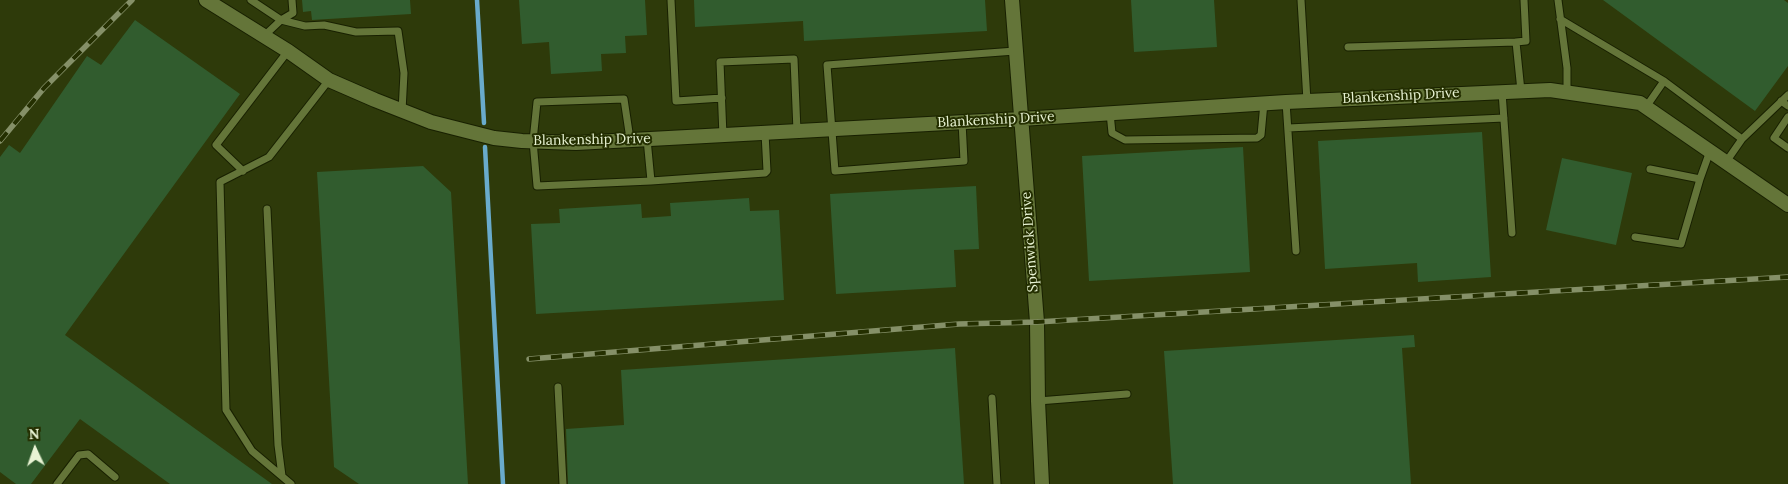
<!DOCTYPE html>
<html>
<head>
<meta charset="utf-8">
<style>
  body { margin:0 }
  #map { position:relative; width:1788px; height:484px; overflow:hidden; background:#2e3a0a; font-family:Lora,serif }
  canvas { display:block }
  .north { position:absolute; left:10px; top:424px; width:50px; height:50px; -webkit-text-stroke:4px #242f00; paint-order:stroke; rotate:357deg; font-size:14px; font-weight:700; line-height:20px; text-align:center; color:#e8f3d3 }
  .north::after { content:''; display:block; margin:auto; width:18px; height:22px; background:#e8f3d3; clip-path:polygon(50% 0,100% 100%,50% 72%,0 100%) }
</style>
</head>
<body>
<div id="map">
<canvas width="1788" height="484"></canvas>
<div class="north">N</div>
</div>
<script>
const ctx = document.querySelector('canvas').getContext('2d');
ctx.lineJoin = 'round';
const toPath = rows => new Path2D(rows.map(r => 'M' + r).join(''));
function trace(path, color, width, dash) { ctx.strokeStyle = color; ctx.lineWidth = width; ctx.lineCap = dash ? 'butt' : 'round'; ctx.setLineDash(dash || []); ctx.stroke(path); }
function paint(path, color) { ctx.fillStyle = color; ctx.fill(path, 'evenodd'); }
function label(font, color, halo, rows, align = 'center') {
  ctx.font = font + ' Lora,serif'; ctx.lineWidth = 4; ctx.setLineDash([]); ctx.textBaseline = 'middle'; ctx.strokeStyle = halo; ctx.fillStyle = color; for (const [text, x, y, turn = 0] of rows) {
    ctx.save(); ctx.translate(x, y); ctx.rotate((+turn || 0) * Math.PI / 180); ctx.textAlign = isNaN(turn) ? turn : align; if (halo) ctx.strokeText(text, 0, 0); ctx.fillText(text, 0, 0); ctx.restore();
  }
}
trace(toPath([
  [477,0,484,123],
  [485,147,503,484]
]), '#69abcc', 4.5);
paint(toPath([
  [302,0,410,0,411,14,312,20,311,11,303,12],
  [519,0,645,0,647,35,625,36,626,53,601,54,602,71,551,74,549,42,522,44],
  [694,0,985,0,987,31,804,41,803,21,695,27],
  [1131,0,1214,0,1217,47,1134,52],
  [1603,0,1784,0,1788,3,1788,66,1755,111],
  [135,20,240,94,65,335,272,484,170,484,80,419,31,484,16,484,0,472,0,157,9,145,20,153,87,56,101,65],
  [1482,132,1491,277,1418,282,1417,263,1325,269,1318,141],
  [1243,147,1250,272,1089,281,1082,156],
  [1562,158,1632,173,1616,245,1546,230],
  [423,166,451,192,468,484,359,484,334,467,317,172],
  [976,186,979,249,954,250,956,287,836,294,830,194],
  [749,198,750,211,779,210,784,300,536,314,531,224,560,223,559,209,641,204,642,218,671,216,670,203],
  [1414,335,1415,347,1402,348,1411,484,1173,484,1164,351],
  [955,348,964,484,568,484,566,429,624,425,621,370]
]), '#315c2e');
const lane = toPath([
  [251,0,281,20,264,36],
  [671,0,676,101,722,98],
  [1301,0,1307,101],
  [1558,0,1567,68,1567,92],
  [1560,19,1664,81,1742,139,1788,95],
  [281,20,305,26,324,25,356,32,398,31,404,73,402,111],
  [281,20,293,13,292,0],
  [1516,42,1526,41,1524,0],
  [1348,47,1516,42,1521,91],
  [1502,92,1512,233],
  [1781,101,1788,106],
  [1286,102,1296,251],
  [1646,107,1664,81],
  [1110,113,1112,133,1125,140,1257,138,1261,135,1264,103],
  [1788,117,1774,138,1788,148],
  [962,122,964,161,835,171,827,65,1015,51],
  [1288,128,1504,118],
  [723,136,720,62,794,59,797,131],
  [630,139,624,99,537,102,533,141,537,186,651,181,765,173,767,171,765,133],
  [647,139,651,181],
  [1726,162,1742,139],
  [1650,169,1700,179],
  [243,171,216,145,288,51],
  [267,209,278,445,282,476],
  [1635,237,1681,244,1700,179,1710,151],
  [558,387,563,484],
  [992,398,997,484],
  [1038,401,1127,394],
  [57,484,79,455,88,454,115,477],
  [291,484,252,451,226,410,220,182,269,157,329,80]
]);
const street = toPath([
  [206,0,288,51,329,80,375,100,431,122,494,138,522,141,576,143,1021,119,1286,102,1550,90,1640,103,1788,205],
  [1012,0,1037,322,1038,401,1042,484]
]);
trace(lane, '#182001', 9);
trace(street, '#182001', 16);
trace(lane, '#647539', 7);
trace(street, '#647539', 14);
const rail = toPath([
  [0,141,44,88,132,0],
  [529,359,959,324,1037,322,1788,277]
]);
trace(rail, '#859068', 5.5);
trace(rail, '#242f00', 4, [11]);
label('14px', '#e8f3d3', '#242f00', [
  ["Blankenship Drive",1401,96,-3],
  ["Blankenship Drive",996,120,-3],
  ["Blankenship Drive",592,140,-1],
  ["Spenwick Drive",1030,242,-94]
]);
</script>
</body>
</html>
